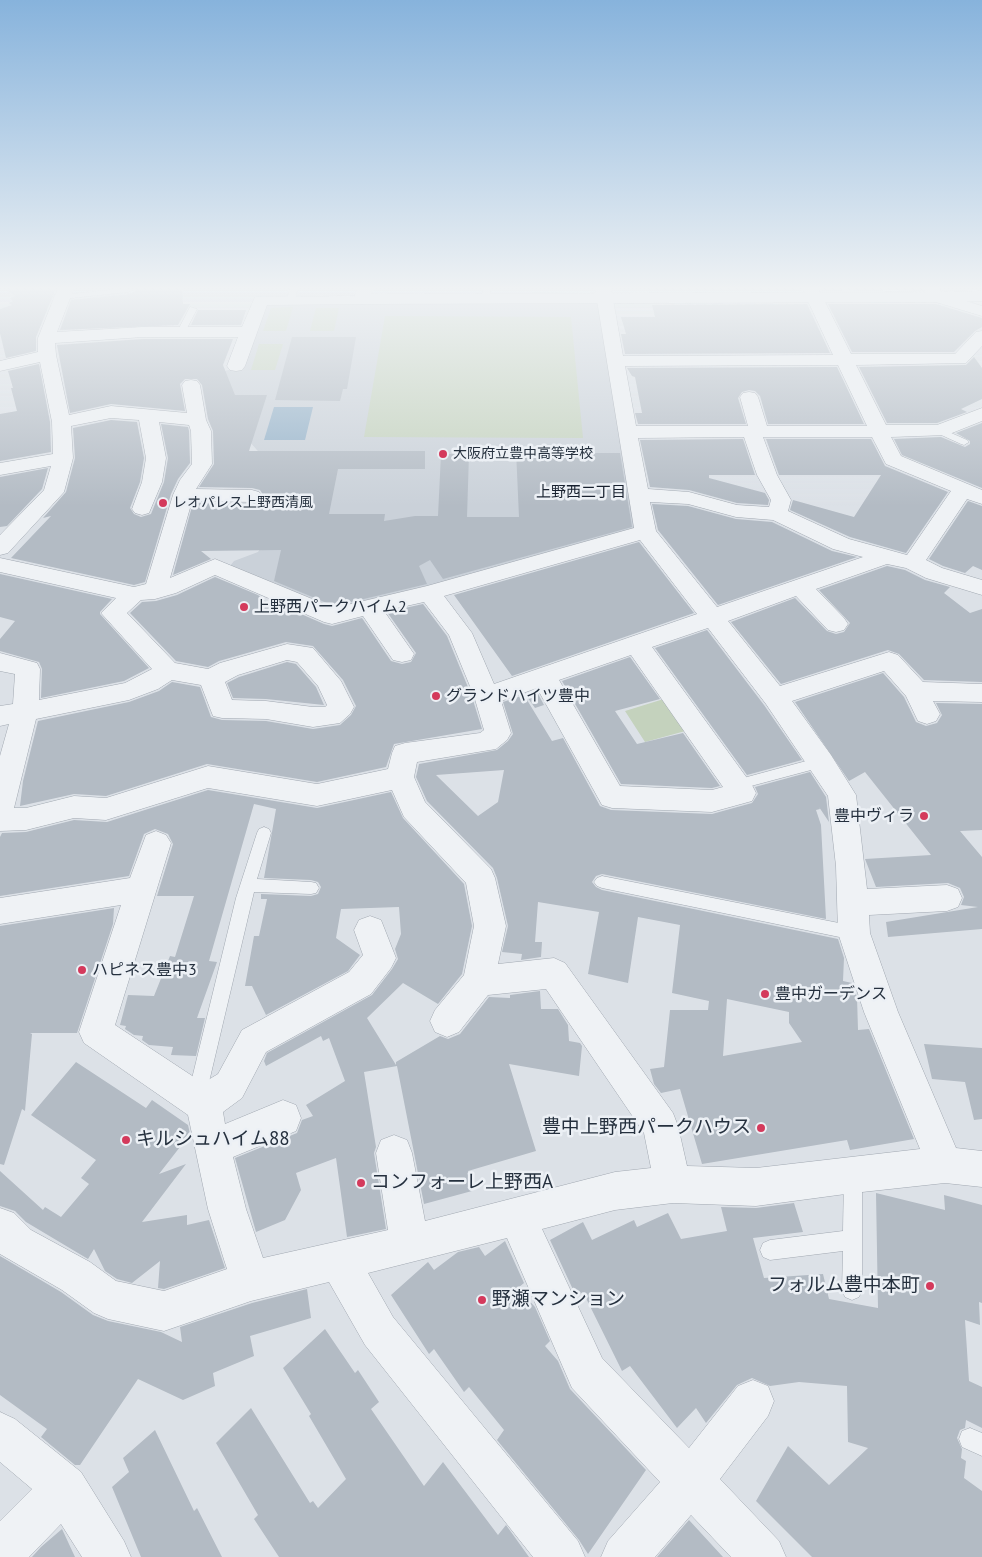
<!DOCTYPE html>
<html>
<head>
<meta charset="utf-8">
<style>
  body { margin:0 }
  canvas { display:block; background:#dce1e7 }
</style>
</head>
<body>
<canvas width="982" height="1557"></canvas>
<script>
const ctx = document.querySelector('canvas').getContext('2d');
ctx.lineJoin = 'round';
function paint(path, color) { ctx.fillStyle = color; ctx.fill(path, 'evenodd'); }
const toPath = rows => new Path2D(rows.map(r => 'M' + r).join(''));
function trace(path, color, width, dash) { ctx.strokeStyle = color; ctx.lineWidth = width; ctx.lineCap = dash ? 'butt' : 'round'; ctx.setLineDash(dash || []); ctx.stroke(path); }
function label(font, color, halo, rows, align = 'center') {
  ctx.font = font + ' "PT Sans","Noto Sans JP",sans-serif'; ctx.lineWidth = 5; ctx.setLineDash([]); ctx.textBaseline = 'middle'; ctx.strokeStyle = halo; ctx.fillStyle = color; for (const [text, x, y, turn = 0] of rows) {
    ctx.save(); ctx.translate(x, y); ctx.rotate((+turn || 0) * Math.PI / 180); ctx.textAlign = isNaN(turn) ? turn : align; if (halo) ctx.strokeText(text, 0, 0); ctx.fillText(text, 0, 0); ctx.restore();
  }
}
paint(toPath([
  [594,301,601,304,638,529,338,611,230,566,234,561,258,552,290,504,284,481,236,426,221,372,240,367,263,304]
]), '#cad1d9');
paint(toPath([
  [293,307,286,331,263,331,271,308],
  [316,308,339,308,334,331,310,331],
  [385,316,571,317,583,438,364,437],
  [259,344,283,344,275,370,251,370],
  [667,698,689,730,645,742,625,711]
]), '#c4d2bd');
paint(toPath([
  [274,407,313,407,305,440,264,440]
]), '#95b2c9');
paint(toPath([
  [4,288,56,288,36,337,36,351,6,358,0,333,0,309,12,305,9,303,13,301,10,298,15,296],
  [133,288,182,288,183,304,190,304,178,325,60,330,71,300,129,294,135,291],
  [649,288,800,288,801,291,649,291],
  [820,288,921,288,922,290,821,291],
  [807,304,830,353,625,354,621,334,626,334,621,317,655,317,652,305],
  [828,304,936,304,982,318,982,327,975,331,954,352,852,352],
  [198,310,246,310,241,325,191,325],
  [292,337,356,337,347,389,343,389,340,401,275,400],
  [143,339,233,339,223,365,235,395,267,395,249,451,425,451,425,469,338,469,329,514,385,514,384,521,415,516,438,516,441,454,469,454,467,517,519,517,516,450,537,450,536,447,566,447,567,450,591,450,591,453,620,453,632,527,443,579,430,560,419,566,427,584,334,606,274,581,281,550,201,551,211,559,173,575,193,503,252,504,260,502,264,496,260,490,252,488,199,487,214,464,213,431,208,419,202,385,197,379,185,379,180,384,185,411,111,404,70,413,57,345],
  [974,357,982,368,982,399,961,409,967,412,937,423,887,423,859,367,966,365],
  [39,364,50,422,51,452,0,461,0,414,17,411,11,388,13,388,8,371],
  [837,367,864,424,768,424,760,396,755,391,749,390,742,392,738,398,746,424,638,424,635,413,642,413,635,377,632,376,627,368],
  [111,420,137,422,144,458,140,482,130,508,134,514,141,517,151,514,164,482,168,458,161,424,188,427,189,431,190,463,178,479,171,494,145,582,134,585,11,558,51,516,43,518,66,492,75,458,73,428],
  [982,423,982,488,902,455,894,439,941,437,965,447,970,444,970,441,956,433],
  [743,439,755,475,709,475,709,478,765,493,769,500,768,505,737,503,689,490,650,487,640,440],
  [766,439,871,439,885,466,948,492,906,553,850,537,790,510,793,500,854,517,881,475,779,475],
  [48,468,42,489,7,526,0,527,0,477],
  [968,501,982,506,982,570,973,566,965,573,943,566,929,559],
  [652,504,688,506,736,519,772,522,832,551,857,557,718,605,658,530],
  [639,542,694,613,512,676,454,595],
  [887,566,905,570,925,580,950,587,944,593,970,613,982,609,982,682,924,680,899,654,888,650,781,684,731,622,795,598,827,631,836,634,844,632,850,623,819,590],
  [0,574,112,599,100,612,100,614,149,668,124,681,41,698,42,669,39,662,0,651,0,639,15,621,0,617],
  [215,577,258,595,269,604,269,600,324,624,332,626,362,618,391,661,402,664,411,662,416,653,387,612,423,604,447,636,472,697,482,729,394,744,386,767,317,782,207,764,106,796,74,794,20,806,23,781,38,721,129,702,159,691,172,682,200,687,211,717,222,720,266,721,313,729,340,725,351,715,356,706,343,680,313,646,286,642,219,661,208,667,176,661,130,613,142,602,156,601,177,595],
  [707,630,764,705,802,760,747,775,655,648],
  [630,657,660,699,615,711,637,744,683,733,720,786,712,788,621,784,562,681],
  [287,662,296,664,316,687,324,705,266,699,233,698,227,683,239,677],
  [883,673,904,697,916,722,926,726,937,723,942,715,936,703,982,704,982,830,960,831,982,857,982,929,888,937,886,922,978,907,961,905,964,897,960,888,948,883,876,887,865,859,931,855,865,772,849,781,795,702],
  [536,690,544,705,535,708,525,694],
  [524,695,552,741,563,738,600,806,611,810,712,814,752,803,758,794,755,787,810,772,826,797,829,822,819,807,820,809,816,810,821,825,826,919,602,874,596,876,592,882,596,887,602,890,838,939,844,958,843,981,852,983,857,997,858,1030,869,1029,914,1139,850,1150,847,1140,702,1164,680,1089,661,1093,654,1084,650,1069,664,1067,670,1010,708,1010,709,1001,672,993,680,925,638,917,628,983,588,974,599,912,538,902,535,942,542,942,541,957,521,960,522,954,502,952,508,926,497,878,493,868,427,801,416,777,419,764,497,750,508,741,513,734,503,702],
  [504,770,498,802,478,816,436,775],
  [727,999,789,1012,789,1023,802,1042,723,1056],
  [208,790,317,808,391,792,403,818,464,884,472,926,462,974,438,1004,403,983,367,1018,396,1065,396,1062,440,1036,448,1039,460,1034,489,997,510,998,510,995,540,991,541,1009,558,1009,568,1025,569,1041,580,1043,582,1046,579,1076,509,1064,536,1151,468,1171,472,1191,424,1204,397,1066,364,1072,376,1147,374,1153,386,1229,347,1237,336,1158,296,1173,301,1190,285,1220,256,1232,235,1158,297,1133,302,1120,313,1116,306,1105,345,1081,329,1038,323,1041,321,1036,266,1066,264,1061,267,1053,372,995,392,969,398,959,395,949,401,934,399,907,341,909,336,938,360,955,348,971,266,1015,252,986,245,986,254,936,259,936,267,899,261,899,261,894,311,896,318,894,321,887,318,882,311,880,264,878,276,809,254,804,209,961,217,962,197,1018,205,1018,196,1056,171,1055,173,1047,149,1045,142,1040,143,1036,134,1035,125,1029,126,1026,120,1025,128,995,154,996,170,956,175,957,194,896,157,896,173,844,168,834,155,829,144,834,129,876,0,896,0,837,2,833,26,832,74,820,107,822],
  [114,908,113,924,77,1033,30,1033,32,1034,25,1111,22,1109,4,1165,0,1164,0,926],
  [924,1044,982,1048,982,1119,974,1120,965,1082,932,1079],
  [76,1062,146,1108,152,1100,188,1125,190,1134,159,1174,186,1164,142,1222,187,1215,187,1225,209,1220,225,1268,164,1289,158,1288,160,1261,132,1283,117,1279,105,1271,94,1249,88,1259,26,1222,15,1211,0,1206,0,1171,43,1210,45,1207,61,1217,89,1184,81,1178,96,1160,31,1115],
  [876,1193,945,1210,944,1195,982,1205,982,1303,979,1302,980,1325,965,1320,969,1381,982,1387,982,1428,966,1420,965,1428,960,1430,957,1438,962,1449,961,1458,966,1461,964,1478,982,1491,982,1557,812,1557,756,1501,788,1446,829,1485,868,1448,848,1442,847,1386,799,1382,770,1386,752,1378,737,1385,706,1423,696,1408,677,1428,630,1366,622,1371,583,1292,576,1296,550,1240,583,1222,592,1240,634,1220,637,1227,668,1213,681,1239,727,1231,721,1207,756,1208,794,1203,803,1232,753,1238,764,1278,823,1274,829,1299,878,1308],
  [505,1241,524,1283,518,1288,535,1307,550,1341,545,1346,558,1361,570,1389,646,1470,588,1554,579,1540,497,1440,504,1430,469,1387,464,1392,434,1349,429,1354,391,1295,428,1262,434,1270,458,1252,479,1247,485,1256],
  [0,1256,61,1292,93,1315,108,1321,161,1332,182,1342,180,1327,252,1303,307,1289,311,1318,250,1336,254,1356,213,1373,215,1386,183,1400,138,1379,80,1465,75,1465,41,1437,47,1429,0,1395],
  [325,1329,355,1373,358,1370,379,1402,371,1409,424,1486,443,1462,498,1535,506,1525,529,1557,279,1557,254,1519,258,1515,216,1443,251,1408,310,1503,313,1501,318,1508,346,1479,309,1416,311,1414,283,1368],
  [155,1430,194,1511,197,1508,222,1557,141,1557,112,1487,129,1472,123,1458],
  [689,1520,723,1557,657,1557],
  [62,1529,75,1557,32,1557,41,1547]
]), '#b3bbc4');
const service = toPath([
  [125,288,133,290,129,292,62,299,58,297,62,295,125,288],
  [290,288,298,288,295,300,291,302,287,300,290,288],
  [483,288,491,288,489,300,482,298,483,288],
  [190,307,197,309,184,334,178,334,177,332,190,307],
  [940,428,967,440,969,442,964,445,961,444,937,433,937,429,940,428],
  [821,757,826,758,828,762,826,766,736,790,731,789,729,785,731,781,736,780,821,757],
  [264,827,269,829,271,833,257,879,311,882,316,883,319,888,316,893,311,894,254,892,205,1099,202,1105,196,1108,190,1105,187,1099,236,898,257,833,259,829,264,827],
  [602,876,854,926,860,928,862,933,860,938,854,940,602,888,597,886,594,882,597,878,602,876],
  [853,1167,860,1169,862,1176,862,1290,859,1297,852,1300,845,1297,842,1290,843,1251,770,1260,763,1257,760,1250,763,1243,770,1240,843,1231,844,1176,846,1169,853,1167],
  [970,1428,982,1433,982,1456,962,1447,959,1439,962,1431,970,1428]
]);
const minor = toPath([
  [58,288,74,288,57,332,143,327,242,327,255,297,368,296,370,299,368,302,362,304,267,305,245,366,242,370,236,371,230,370,227,366,238,337,143,337,55,343,56,355,69,415,111,406,187,413,182,385,185,381,191,380,197,381,200,385,206,420,211,431,212,464,196,489,252,490,259,492,262,496,259,500,252,502,192,501,170,578,215,559,334,608,427,586,634,528,595,288,611,288,623,356,833,355,802,288,818,288,851,354,955,354,976,332,982,331,982,346,966,363,856,365,886,425,937,425,982,408,982,421,947,435,891,437,901,456,982,490,982,504,967,499,926,560,942,568,982,580,982,595,926,578,906,568,887,564,816,589,844,618,848,624,844,630,836,632,828,630,796,596,728,621,780,686,889,652,898,655,923,682,982,684,982,702,933,701,940,714,936,721,927,724,918,721,906,696,884,671,792,701,831,755,856,795,867,889,947,885,958,889,962,898,958,907,947,911,869,915,870,933,898,1012,956,1148,982,1151,982,1187,945,1183,853,1193,756,1206,673,1203,615,1210,542,1229,602,1358,689,1448,738,1386,753,1380,768,1386,774,1401,768,1416,720,1479,779,1541,786,1557,731,1557,691,1515,655,1557,601,1557,608,1541,660,1482,572,1388,507,1238,368,1273,393,1317,578,1541,585,1557,533,1557,365,1345,329,1282,251,1301,164,1331,108,1319,94,1313,62,1290,0,1254,0,1208,14,1213,31,1230,90,1262,116,1281,164,1291,227,1269,208,1209,188,1115,84,1043,79,1032,121,905,0,924,0,898,130,878,146,835,156,831,166,835,171,843,115,1025,203,1083,218,1074,242,1030,349,972,363,955,354,930,359,920,370,916,381,920,396,958,391,968,371,994,266,1052,242,1098,223,1112,225,1124,283,1100,296,1105,301,1118,296,1131,233,1157,246,1209,263,1258,388,1230,376,1153,381,1140,394,1135,407,1140,412,1153,425,1221,615,1172,651,1168,644,1133,546,989,488,995,459,1032,447,1037,435,1032,430,1021,435,1010,464,975,474,926,466,883,404,817,392,790,317,806,208,788,106,820,74,818,26,830,0,831,0,756,9,724,0,726,0,706,13,704,15,674,0,671,0,653,37,663,40,669,39,700,125,683,152,669,101,613,116,598,0,572,0,558,134,587,146,584,173,495,180,480,192,464,191,431,189,425,159,422,166,458,162,482,149,513,142,515,135,513,132,509,142,482,146,458,139,420,111,418,71,426,73,458,64,492,8,553,0,555,0,535,44,490,51,466,0,475,0,463,53,454,52,422,40,362,0,371,0,361,38,352,38,338,58,288],
  [838,365,867,426,767,426,758,397,755,393,749,392,743,393,740,397,748,426,636,426,625,366,838,365],
  [744,437,757,475,771,500,769,507,737,505,689,492,648,489,638,438,744,437],
  [763,437,872,437,886,464,951,491,907,555,849,539,788,511,791,500,777,475,763,437],
  [650,502,688,504,736,517,773,520,833,549,863,557,717,607,656,531,650,502],
  [640,540,697,614,494,684,472,633,444,596,640,540],
  [215,575,324,622,332,624,363,616,393,660,402,662,411,660,414,654,384,611,424,602,449,635,474,696,484,730,480,733,405,743,395,746,392,753,388,769,317,784,208,766,106,798,74,796,26,808,14,808,36,719,129,700,158,689,172,680,201,685,213,716,222,718,266,719,313,727,340,723,350,714,354,707,341,681,313,648,287,644,220,663,208,669,175,663,127,613,141,600,155,599,176,593,215,575],
  [708,628,766,704,828,796,836,866,838,933,864,1012,920,1149,756,1168,687,1166,678,1126,673,1113,565,963,554,958,498,964,506,926,495,878,491,869,425,802,414,777,417,762,496,749,507,740,511,733,501,701,537,688,602,805,612,808,712,812,752,801,756,793,752,785,652,647,708,628],
  [631,655,723,787,712,790,620,786,559,680,631,655],
  [287,660,297,662,318,686,327,705,325,707,313,707,266,701,232,700,225,682,238,675,287,660],
  [923,288,939,288,942,292,982,291,982,301,937,302,931,300,923,288],
  [0,1412,15,1419,81,1472,124,1541,131,1557,82,1557,61,1524,29,1557,0,1557,0,1521,32,1489,0,1462,0,1412]
]);
const tertiary = toPath([
  [357,288,373,288,371,294,937,292,982,306,982,316,936,302,362,304,356,302,354,299,357,288]
]);
trace(service, '#a1a8b1', 1);
trace(minor, '#a1a8b1', 1);
trace(tertiary, '#a1a8b1', 1);
paint(service, '#eff2f5');
paint(minor, '#eff2f5');
paint(tertiary, '#eff2f5');
const sky = ctx.createLinearGradient(0, 0, 0, 506);
sky.addColorStop(0, '#87b3dc');
sky.addColorStop(0.57, '#eff2f4');
sky.addColorStop(1, '#eff2f400');
ctx.fillStyle = sky;
ctx.fillRect(0, 0, 982, 506);
for (const [x, y, r, color] of [
  [443,454,5,"#d43a5c"],
  [163,503,5,"#d43a5c"],
  [244,607,5,"#d43a5c"],
  [436,696,5,"#d43a5c"],
  [924,816,5,"#d43a5c"],
  [82,970,5,"#d43a5c"],
  [765,994,5,"#d43a5c"],
  [761,1128,5,"#d43a5c"],
  [126,1140,5,"#d43a5c"],
  [361,1183,5,"#d43a5c"],
  [930,1286,5,"#d43a5c"],
  [482,1300,5,"#d43a5c"]
]) { const dot = new Path2D(); dot.arc(x, y, r, 0, 2 * Math.PI); ctx.fillStyle = color; ctx.fill(dot); trace(dot, '#ecf0f5', 2); }
label('14px', '#25303e', '#ecf0f5', [
  ["大阪府立豊中高等学校",453,454],
  ["レオパレス上野西清風",173,503]
], 'left');
label('15px', '#18212f', '#ecf0f5', [
  ["上野西二丁目",581,493]
]);
label('16px', '#25303e', '#ecf0f5', [
  ["上野西パークハイム2",254,607],
  ["グランドハイツ豊中",446,696],
  ["豊中ヴィラ",914,816,"right"],
  ["ハピネス豊中3",92,970],
  ["豊中ガーデンス",775,994]
], 'left');
label('19px', '#25303e', '#ecf0f5', [
  ["豊中上野西パークハウス",751,1128,"right"],
  ["キルシュハイム88",136,1140],
  ["コンフォーレ上野西A",371,1183],
  ["フォルム豊中本町",920,1286,"right"],
  ["野瀬マンション",492,1300]
], 'left');
</script>
</body>
</html>
